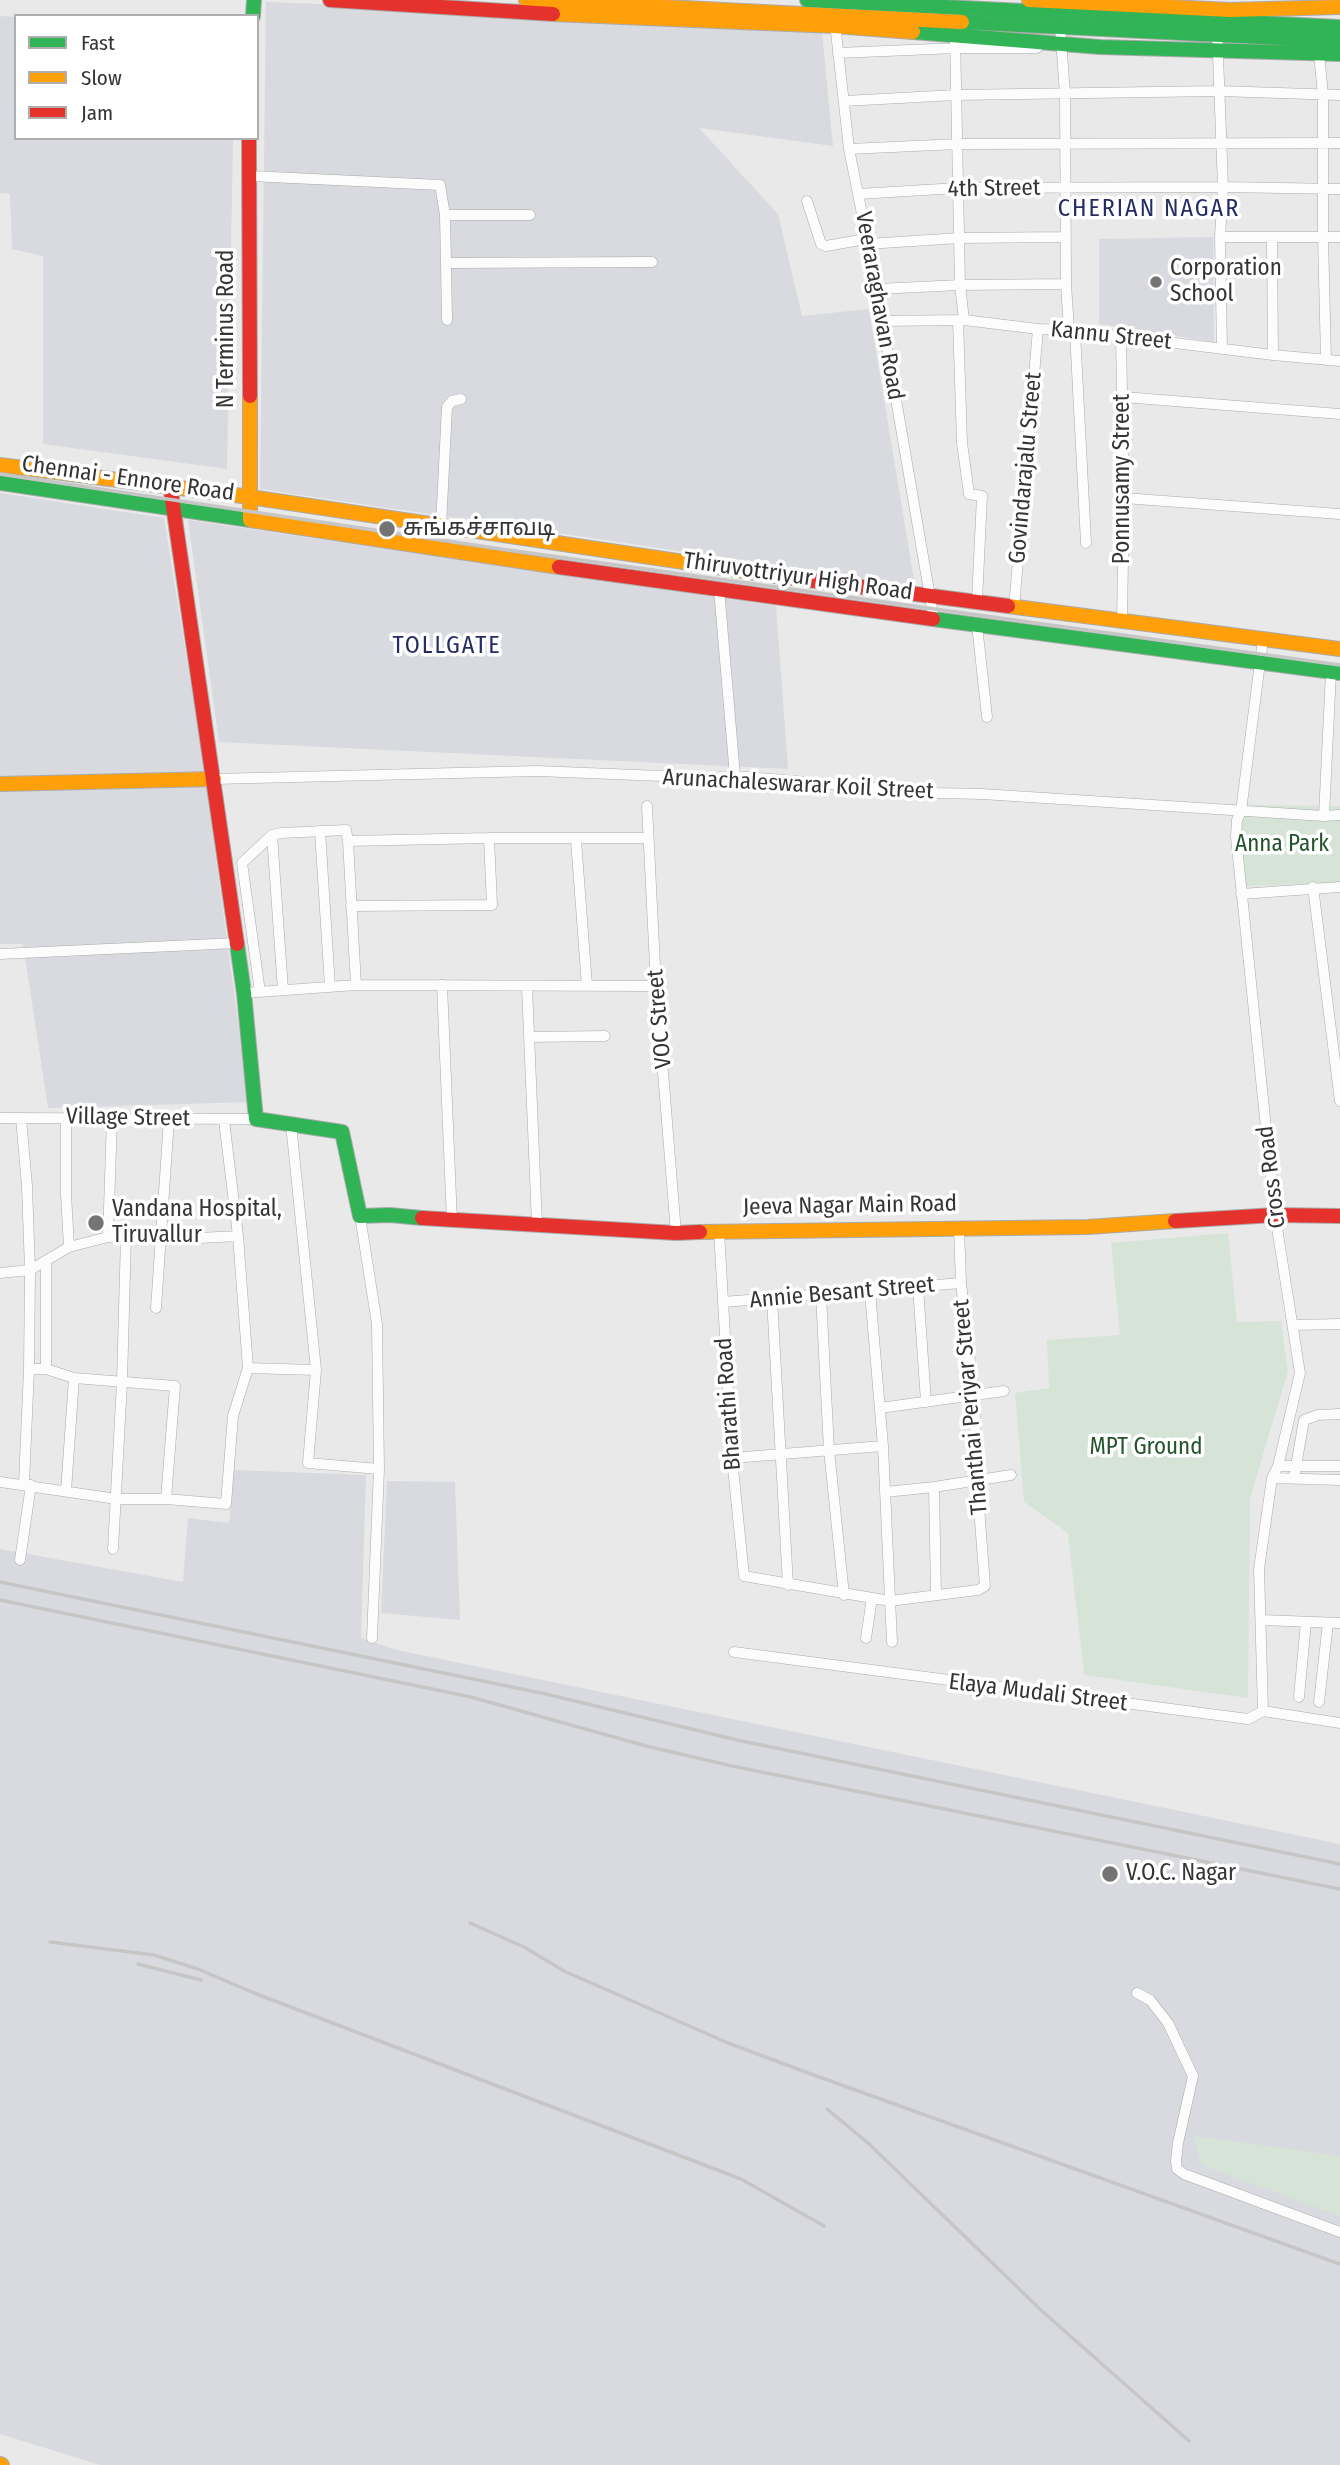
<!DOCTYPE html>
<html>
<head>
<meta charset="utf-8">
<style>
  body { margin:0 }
  #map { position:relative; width:1340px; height:2465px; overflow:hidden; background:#e9e9ea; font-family:"Fira Sans Condensed",sans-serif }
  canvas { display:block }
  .legend { position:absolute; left:14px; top:14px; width:245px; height:126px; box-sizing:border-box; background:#fff; border:2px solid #aeaeaf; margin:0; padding:9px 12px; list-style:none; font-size:21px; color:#353536 }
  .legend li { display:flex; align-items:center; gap:14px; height:35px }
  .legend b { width:35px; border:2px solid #aeaeaf }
</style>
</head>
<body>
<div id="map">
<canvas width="1340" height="2465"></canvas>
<ul class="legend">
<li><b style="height:9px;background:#30b455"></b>Fast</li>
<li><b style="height:9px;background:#ff9f0a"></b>Slow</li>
<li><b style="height:9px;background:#e5322d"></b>Jam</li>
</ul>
</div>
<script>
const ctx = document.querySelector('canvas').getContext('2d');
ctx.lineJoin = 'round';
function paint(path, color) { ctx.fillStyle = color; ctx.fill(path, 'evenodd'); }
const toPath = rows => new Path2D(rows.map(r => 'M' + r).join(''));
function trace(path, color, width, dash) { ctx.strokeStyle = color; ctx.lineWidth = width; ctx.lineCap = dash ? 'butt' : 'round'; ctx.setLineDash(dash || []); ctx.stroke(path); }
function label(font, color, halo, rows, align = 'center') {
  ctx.font = font + ' "Fira Sans Condensed","Noto Sans Tamil",sans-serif'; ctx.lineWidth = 7; ctx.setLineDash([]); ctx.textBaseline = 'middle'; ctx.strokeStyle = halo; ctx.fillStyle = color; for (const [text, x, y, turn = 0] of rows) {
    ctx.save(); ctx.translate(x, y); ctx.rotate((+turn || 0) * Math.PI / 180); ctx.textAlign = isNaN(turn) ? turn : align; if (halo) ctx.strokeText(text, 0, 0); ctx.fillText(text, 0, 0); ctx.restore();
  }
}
paint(toPath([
  [266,2,821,22,833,146,699,128,778,214,802,316,869,309,915,586,260,489],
  [0,16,16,17,16,138,233,138,227,469,43,444,43,256,12,249,10,194,0,193],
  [1213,237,1214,342,1099,324,1099,239],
  [0,493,164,518,200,741,249,1102,48,1108,23,944,0,944],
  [188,520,776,606,788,769,219,742],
  [234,1470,366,1475,361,1638,397,1650,1340,1844,1340,2465,100,2465,0,2434,0,1549,183,1582,188,1518,229,1523],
  [387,1481,455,1482,460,1620,381,1613]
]), '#d8dadf');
paint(toPath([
  [1250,805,1340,806,1340,883,1245,886,1238,823],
  [1228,1233,1237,1322,1281,1321,1288,1371,1250,1498,1248,1698,1084,1675,1068,1533,1024,1502,1015,1393,1049,1388,1047,1340,1120,1335,1111,1243],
  [1194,2136,1340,2156,1340,2216,1201,2165]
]), '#d5e4d7');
const street = toPath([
  [835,23,849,149,877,289,934,620],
  [1060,26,1065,94,1066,284,1069,330],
  [1217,29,1223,187,1220,237,1222,349],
  [955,34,960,285,964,320],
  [838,53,957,48,1037,48],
  [1319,54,1323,95,1323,237,1326,360],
  [844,101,956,95,1219,91,1340,95],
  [849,149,958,144,1340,143],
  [250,176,440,185,445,215,530,215],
  [858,194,958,188,1223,187,1340,189],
  [807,201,821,244,826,246,866,239],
  [445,215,446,263],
  [1220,237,1340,237],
  [1272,237,1273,355],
  [867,244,960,238,1066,237],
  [877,289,960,285,1066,284],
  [447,320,446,263,652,262],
  [958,320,962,443,969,494,982,496,977,601],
  [882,321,964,320,1038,329,1069,330,1273,355,1340,361],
  [1075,332,1086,543],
  [1121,337,1124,498,1122,622],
  [1123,397,1340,414],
  [1124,498,1340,514],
  [441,526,447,407,452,401,461,399],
  [719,589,735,776],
  [1014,607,1038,329],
  [977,625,987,717],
  [1263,639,1241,811,1237,820,1236,837,1275,1215,1300,1373,1278,1466,1272,1478,1259,1569,1263,1711],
  [214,779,537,771,712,778,735,776,938,793,982,794,1324,816,1340,815],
  [647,806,656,986,676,1233],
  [1324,816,1331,672],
  [320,831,330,987],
  [272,835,283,990],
  [576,840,587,986],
  [1313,887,1340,1101],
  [1241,894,1340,887],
  [351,906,492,905,489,838],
  [0,954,237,943],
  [356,985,348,841,489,838,648,838],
  [442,985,452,1221],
  [527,987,537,1224],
  [260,992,242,863,272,835,281,833,346,830,348,841],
  [244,993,356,985,656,986],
  [529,1037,605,1036],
  [66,1117,66,1194,69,1247],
  [0,1118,256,1119],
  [21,1118,27,1186,30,1270,29,1369,24,1483],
  [291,1124,316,1370,308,1463,379,1469],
  [360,1216,377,1324,379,1469,372,1638],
  [719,1231,732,1458,744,1576,890,1601,978,1590,985,1586,977,1481,974,1396,961,1283,959,1228],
  [108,1237,112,1118],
  [46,1261,46,1369],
  [0,1273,30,1270,69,1247,108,1237,126,1236,161,1240,238,1236],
  [918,1287,926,1402],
  [870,1291,883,1446,892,1642],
  [821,1295,829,1450,844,1595],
  [772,1299,788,1585],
  [723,1302,961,1283],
  [156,1308,169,1119],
  [1293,1325,1340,1324],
  [248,1368,316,1370],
  [29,1369,46,1369,74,1378,175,1386,166,1499],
  [880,1408,1004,1391],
  [732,1458,883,1446],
  [1278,1466,1340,1466],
  [1272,1478,1340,1480],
  [1294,1478,1304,1420,1318,1415,1340,1414],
  [0,1482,117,1499,166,1499,226,1504,233,1416,248,1368,238,1236,224,1120],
  [934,1487,936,1595],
  [66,1491,74,1378],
  [885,1492,934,1487,1011,1475],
  [113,1549,122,1382,126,1236],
  [20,1560,31,1485],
  [1262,1620,1340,1623],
  [866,1638,872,1598],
  [734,1652,1248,1719,1263,1711,1340,1723],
  [1299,1697,1306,1622],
  [1319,1702,1328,1623],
  [1137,1993,1150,2000,1168,2023,1193,2076,1178,2143,1176,2161,1177,2169,1184,2174,1340,2232]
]);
const fast = toPath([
  [807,0,1340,27],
  [253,16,254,0],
  [962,22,1340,41],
  [913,32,1100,47,1340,54],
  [0,483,250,520],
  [933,619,1340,673],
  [237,944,244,993,256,1119,342,1132,360,1216,390,1215,422,1218]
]);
const slow = toPath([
  [526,0,962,22],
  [1029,0,1230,10,1340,7],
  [553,14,835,26,913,32],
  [250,396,250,520,559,567],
  [0,465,250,497],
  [250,497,777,576],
  [1008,606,1340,649],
  [0,784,214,779],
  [700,1232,1088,1227,1175,1221],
  [0,2464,2,2465]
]);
const jam = toPath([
  [330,0,553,14],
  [249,138,250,396],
  [170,485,237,944],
  [559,567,933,619],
  [777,576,1008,606],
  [422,1218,676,1233,700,1232],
  [1175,1221,1275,1215,1340,1216]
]);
trace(street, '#a9aaaa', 11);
trace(fast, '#a9aaaa', 16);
trace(slow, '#a9aaaa', 16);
trace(jam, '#a9aaaa', 16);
trace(street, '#fcfcfc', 10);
trace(fast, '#30b455', 14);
trace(slow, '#ff9f0a', 14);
trace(jam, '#e5322d', 14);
trace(toPath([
  [0,474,501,549,1340,665],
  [0,1582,546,1694,737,1740,1340,1864],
  [0,1600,471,1697,646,1746,732,1766,1340,1889],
  [470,1923,524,1947,564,1971,728,2043,811,2074,1340,2264],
  [50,1942,154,1955,198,1969,254,1993,741,2179,824,2226],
  [138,1964,201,1980],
  [827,2109,868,2143,1041,2310,1189,2441]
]), '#c6c6c6', 3.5);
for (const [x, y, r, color] of [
  [1156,282,7,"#747475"],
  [387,529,9,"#747475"],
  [96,1223,9,"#747475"],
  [1110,1874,9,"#747475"]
]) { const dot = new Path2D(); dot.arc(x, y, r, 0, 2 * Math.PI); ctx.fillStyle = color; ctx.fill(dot); trace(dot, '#fff', 2.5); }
label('23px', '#353536', '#fff', [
  ["4th Street",994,189,-1],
  ["Veeraraghavan Road",879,306,80],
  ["N Terminus Road",227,329,-90],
  ["Kannu Street",1111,336,6],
  ["Govindarajalu Street",1026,468,-85],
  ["Chennai - Ennore Road",128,479,8],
  ["Ponnusamy Street",1123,479,-90],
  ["Thiruvottriyur High Road",798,577,8],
  ["Arunachaleswarar Koil Street",798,785,3],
  ["VOC Street",660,1019,-95],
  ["Village Street",128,1118,1],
  ["Cross Road",1272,1177,-97],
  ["Jeeva Nagar Main Road",850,1206,-1],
  ["Annie Besant Street",842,1293,-5],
  ["Bharathi Road",729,1404,-94],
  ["Thanthai Periyar Street",971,1407,-95],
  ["Elaya Mudali Street",1038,1693,7]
]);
label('23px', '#353536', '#fff', [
  ["Corporation",1170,269],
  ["School",1170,295],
  ["சுங்கச்சாவடி",403,529],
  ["Vandana Hospital,",112,1210],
  ["Tiruvallur",112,1236],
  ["V.O.C. Nagar",1126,1874]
], 'left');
label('23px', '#23542c', '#fff', [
  ["Anna Park",1282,845],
  ["MPT Ground",1146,1448]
]);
ctx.letterSpacing = '2px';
label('24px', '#252c65', '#fff', [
  ["CHERIAN NAGAR",1149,209],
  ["TOLLGATE",447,646]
]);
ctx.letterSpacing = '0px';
</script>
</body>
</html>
